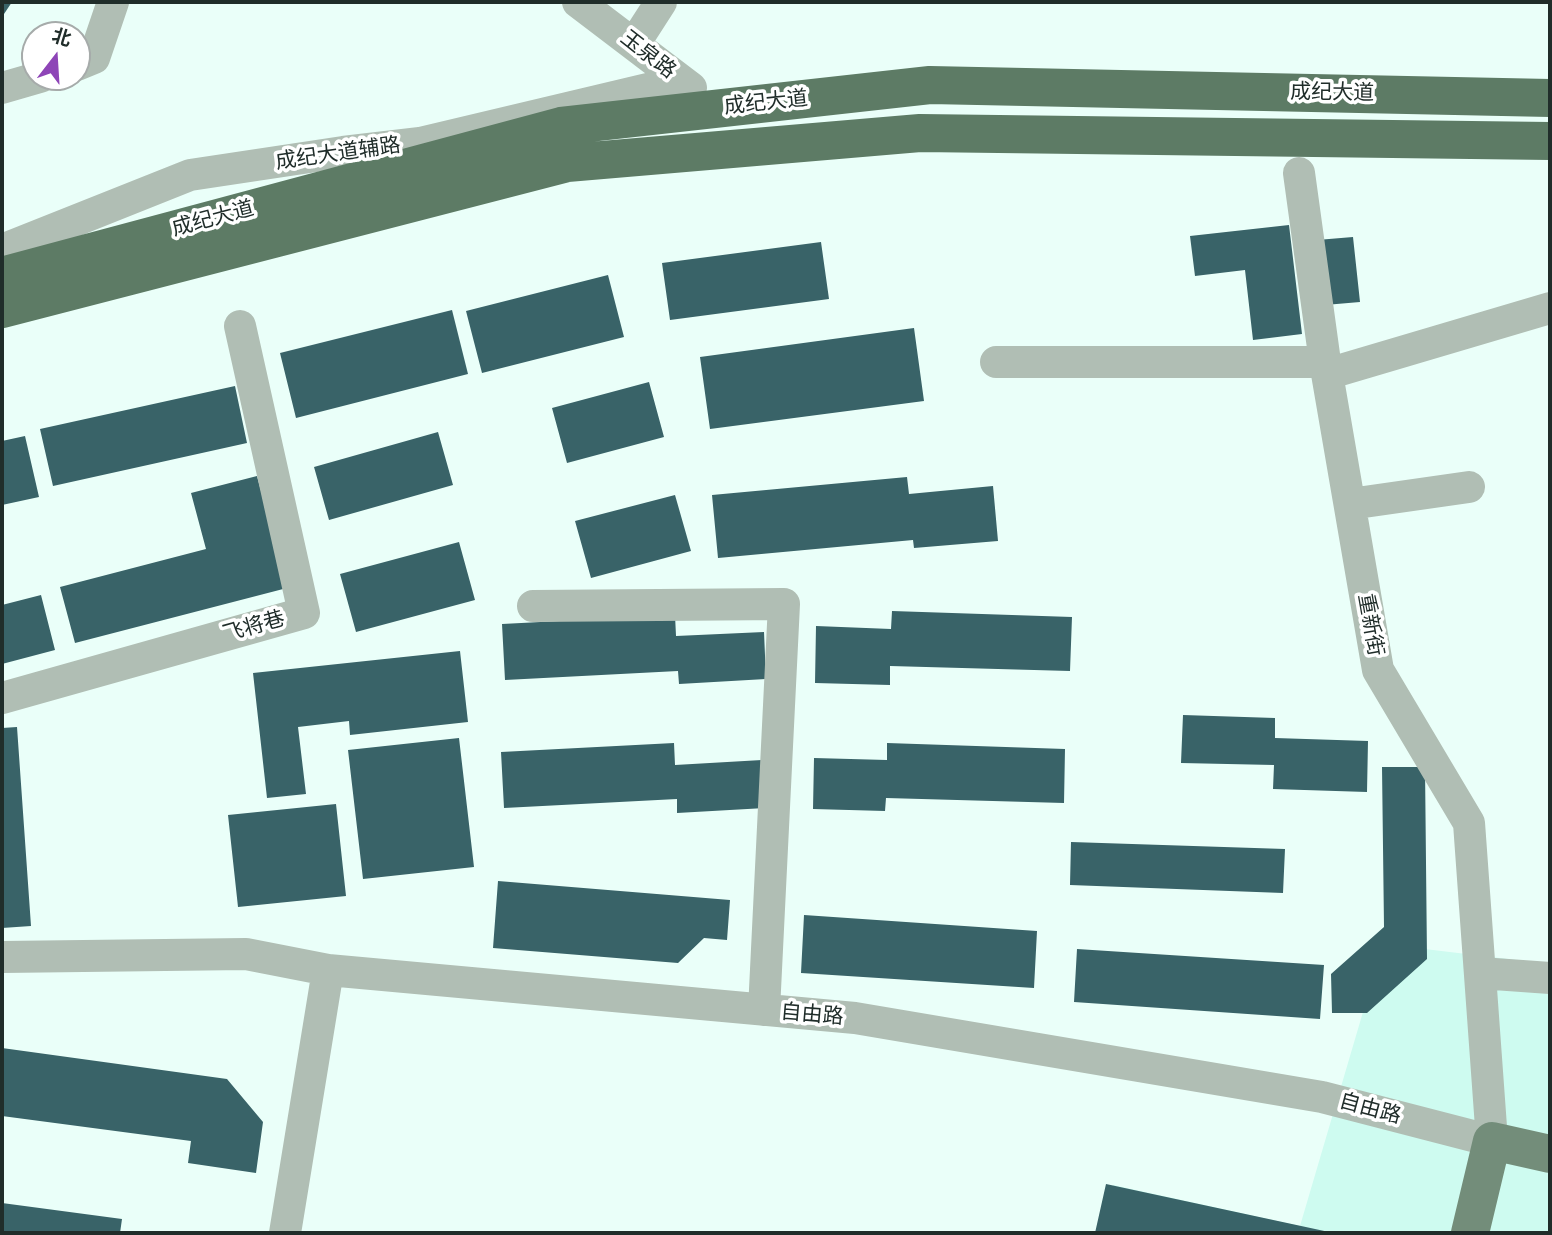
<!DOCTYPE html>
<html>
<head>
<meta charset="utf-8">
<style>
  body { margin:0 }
  #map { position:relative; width:1552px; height:1235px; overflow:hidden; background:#eafff9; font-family:Bitter,"Noto Sans SC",serif }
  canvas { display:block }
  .frame { position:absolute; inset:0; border:4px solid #202d2a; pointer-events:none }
  .north { position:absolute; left:21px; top:21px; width:70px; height:70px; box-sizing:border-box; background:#fff; border:2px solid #a6abaa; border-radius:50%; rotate:17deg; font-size:19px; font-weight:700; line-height:28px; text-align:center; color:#202d2a }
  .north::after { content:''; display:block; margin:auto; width:24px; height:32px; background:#8e45b7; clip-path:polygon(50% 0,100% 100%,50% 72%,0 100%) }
</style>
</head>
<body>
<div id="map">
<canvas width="1552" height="1235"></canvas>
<div class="frame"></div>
<div class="north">北</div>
</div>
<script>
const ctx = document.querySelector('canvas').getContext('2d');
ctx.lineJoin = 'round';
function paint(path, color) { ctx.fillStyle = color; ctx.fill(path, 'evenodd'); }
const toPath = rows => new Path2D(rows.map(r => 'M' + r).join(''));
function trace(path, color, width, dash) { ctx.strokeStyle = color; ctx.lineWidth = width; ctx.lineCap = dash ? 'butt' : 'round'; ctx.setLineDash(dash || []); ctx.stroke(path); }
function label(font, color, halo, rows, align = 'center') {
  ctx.font = font + ' Bitter,"Noto Sans SC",serif'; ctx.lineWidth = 7; ctx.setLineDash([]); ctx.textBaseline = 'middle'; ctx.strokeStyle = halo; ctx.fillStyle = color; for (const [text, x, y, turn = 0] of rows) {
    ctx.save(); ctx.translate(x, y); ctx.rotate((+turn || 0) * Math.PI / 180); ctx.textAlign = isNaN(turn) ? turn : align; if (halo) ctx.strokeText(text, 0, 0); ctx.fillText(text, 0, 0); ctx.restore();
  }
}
paint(toPath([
  [1383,944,1550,964,1550,1233,1100,1233,1113,1185,1300,1226]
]), '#cefbf0');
paint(toPath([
  [2,2,12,2,2,17],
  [1289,225,1302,334,1253,340,1245,270,1195,276,1190,236],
  [1353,237,1360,302,1325,305,1317,240],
  [821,242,829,299,670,320,662,263],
  [608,275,624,337,482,373,466,311],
  [452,310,468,374,296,418,280,353],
  [914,328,924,401,710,429,700,357],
  [649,382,664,437,567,463,552,408],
  [235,386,247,443,53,486,40,429],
  [438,432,453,485,329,520,314,467],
  [25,436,39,497,2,505,2,441],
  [257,476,287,588,75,643,60,587,206,549,191,493],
  [907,477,909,494,993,486,998,541,914,548,913,540,718,558,712,495],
  [675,495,691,551,591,578,575,521],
  [459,542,475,600,356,632,340,574],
  [41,595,55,650,2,664,2,605],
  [892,611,1072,617,1070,671,890,666,890,685,815,683,816,626,891,629],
  [675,615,676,636,764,632,766,679,679,684,678,671,505,680,502,624],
  [460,651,468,722,350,735,349,721,298,727,306,794,267,798,253,673],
  [1183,715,1275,718,1275,738,1368,741,1367,792,1273,789,1274,765,1181,763],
  [17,727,31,926,2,928,2,728],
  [459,738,474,867,363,879,348,750],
  [674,743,675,765,762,760,765,808,677,813,677,799,504,808,501,752],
  [887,743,1065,749,1064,803,886,798,885,811,813,809,814,758,887,760],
  [1382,767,1425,767,1427,959,1367,1013,1332,1013,1331,974,1384,927],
  [336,804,346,896,238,907,228,815],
  [1071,842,1285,849,1283,893,1070,885],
  [498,881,730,900,727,940,704,938,678,963,493,948],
  [804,915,1037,931,1034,988,801,973],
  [1077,949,1324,965,1320,1019,1074,1002],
  [2,1048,227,1079,263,1122,256,1173,188,1163,191,1141,2,1116],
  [1106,1184,1329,1232,1328,1233,1095,1233],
  [2,1203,122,1219,120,1233,2,1233]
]), '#396368');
trace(toPath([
  [578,2,691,88],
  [634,44,661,2],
  [77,65,94,58,113,2],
  [2,88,40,77],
  [2,250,190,175,343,152,420,143,681,81],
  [996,362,1325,362],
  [1327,374,1550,308],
  [1350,504,1469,487],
  [533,606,784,604,764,1010],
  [2,698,304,613,240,326],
  [2,957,246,954,328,970,855,1018,1322,1097,1492,1141,1469,823,1378,670,1325,362,1299,173],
  [1480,973,1550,978],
  [285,1233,328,970]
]), '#b0beb4', 32);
trace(toPath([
  [1470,1233,1492,1141,1550,1154]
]), '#738d7a', 38);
trace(toPath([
  [2,276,561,126,930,85,1550,98],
  [2,309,567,163,920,133,1550,141]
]), '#5d7b65', 38);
label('21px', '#202d2a', '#fff', [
  ["玉泉路",648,55,38],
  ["成纪大道",1332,93,1],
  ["成纪大道",766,103,-6],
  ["成纪大道辅路",338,154,-8],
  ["成纪大道",213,219,-15],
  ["重新街",1370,625,80],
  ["飞将巷",254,627,-16],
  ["自由路",812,1015,5],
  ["自由路",1370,1109,15]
]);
</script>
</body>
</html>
